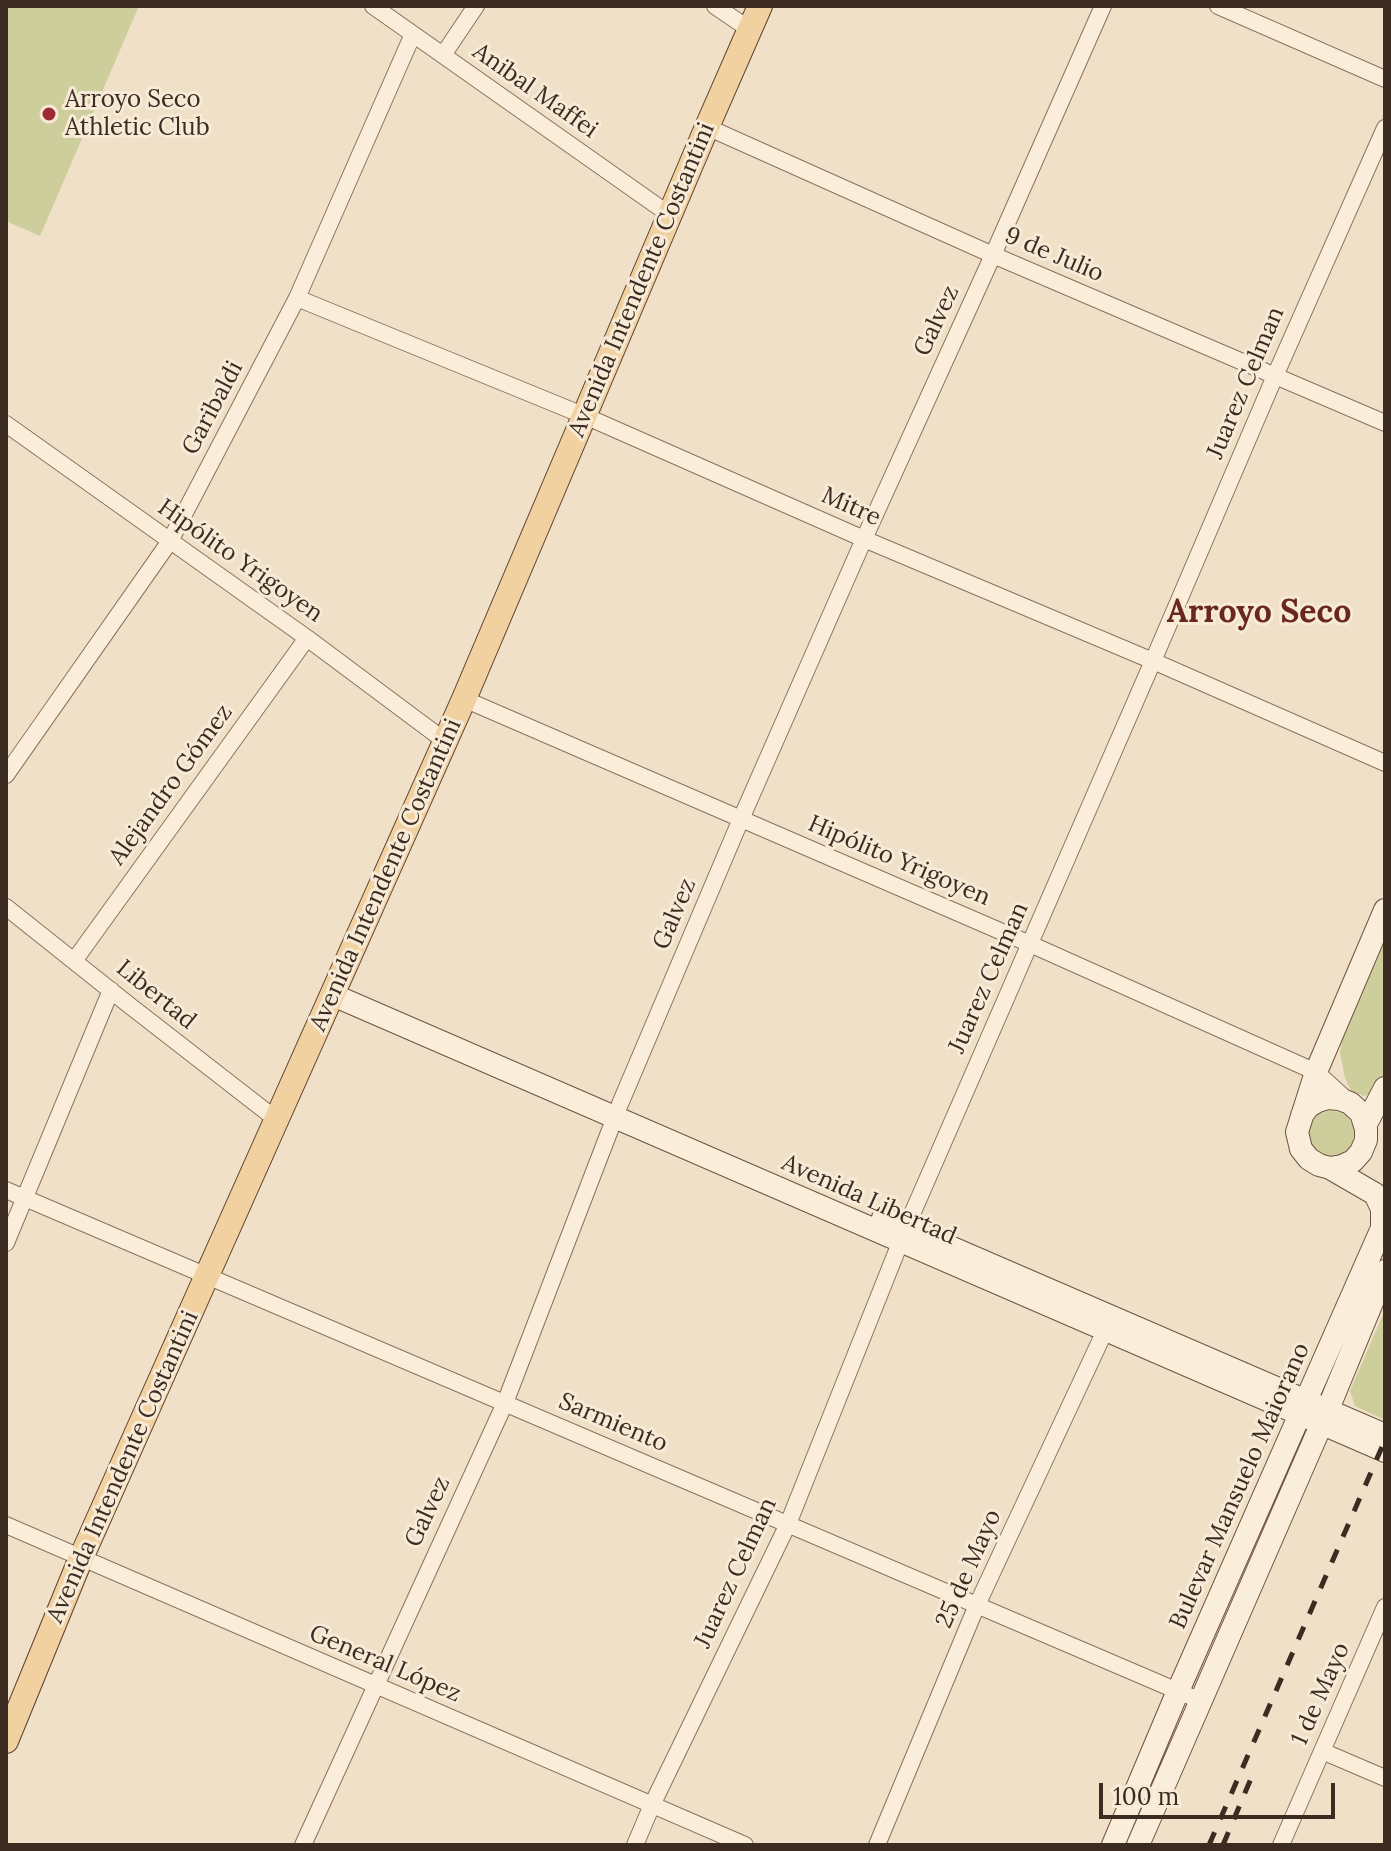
<!DOCTYPE html>
<html>
<head>
<meta charset="utf-8">
<style>
  body { margin:0 }
  #map { position:relative; width:1391px; height:1851px; overflow:hidden; background:#efe0c7; font-family:Lora,serif }
  canvas { display:block }
  .frame { position:absolute; inset:0; border:8px solid #3c2b20; pointer-events:none }
  .scale { position:absolute; left:1099px; top:1783px; width:236px; height:36px; box-sizing:border-box; border:4px solid #3c2b20; border-top:0; padding-left:10px; font-size:24px; line-height:28px; white-space:nowrap; color:#3c2b20; -webkit-text-stroke:6px #f7ebd7; paint-order:stroke }
</style>
</head>
<body>
<div id="map">
<canvas width="1391" height="1851"></canvas>
<div class="frame"></div>
<div class="scale">100 m</div>
</div>
<script>
const ctx = document.querySelector('canvas').getContext('2d');
ctx.lineJoin = 'round';
function paint(path, color) { ctx.fillStyle = color; ctx.fill(path, 'evenodd'); }
const toPath = rows => new Path2D(rows.map(r => 'M' + r).join(''));
function trace(path, color, width, dash) { ctx.strokeStyle = color; ctx.lineWidth = width; ctx.lineCap = dash ? 'butt' : 'round'; ctx.setLineDash(dash || []); ctx.stroke(path); }
function label(font, color, halo, rows, align = 'center') {
  ctx.font = font + ' Lora,serif'; ctx.lineWidth = 6; ctx.setLineDash([]); ctx.textBaseline = 'middle'; ctx.strokeStyle = halo; ctx.fillStyle = color; for (const [text, x, y, turn = 0] of rows) {
    ctx.save(); ctx.translate(x, y); ctx.rotate((+turn || 0) * Math.PI / 180); ctx.textAlign = isNaN(turn) ? turn : align; if (halo) ctx.strokeText(text, 0, 0); ctx.fillText(text, 0, 0); ctx.restore();
  }
}
paint(toPath([
  [6,6,139,6,40,236,6,221],
  [1385,930,1385,1076,1381,1084,1374,1093,1364,1096,1351,1091,1345,1078,1340,1053,1344,1030],
  [1330,1110,1345,1114,1354,1126,1356,1133,1355,1141,1347,1154,1332,1159,1312,1150,1307,1128,1316,1115],
  [1385,1310,1385,1415,1383,1419,1355,1406,1350,1391]
]), '#cdce9b');
const street = toPath([
  [373,6,670,215],
  [715,6,749,29],
  [1218,6,1385,79],
  [443,55,476,6],
  [707,127,993,255,1385,423],
  [297,298,585,416,864,539,1153,661,1385,763],
  [6,424,307,638,445,741],
  [464,699,1030,944,1316,1072,1349,1102],
  [6,775,170,541,297,298,413,34],
  [6,907,129,1005,277,1120],
  [74,961,307,638],
  [6,1190,1201,1701],
  [6,1243,111,990],
  [6,1525,745,1845],
  [1322,1751,1385,1778],
  [303,1845,505,1403,620,1104,741,819,864,539,993,255,1103,6],
  [635,1845,652,1805,788,1524,906,1228,1153,661,1275,376,1385,128],
  [877,1845,977,1605,1110,1320],
  [1281,1845,1385,1607]
]);
const secondary = toPath([
  [333,995,1385,1451],
  [1302,1115,1309,1106,1318,1101,1328,1098,1339,1099,1350,1103,1361,1113,1366,1129,1366,1140,1361,1152,1353,1161,1342,1166,1330,1168],
  [1366,1124,1385,1088],
  [883,1218,1385,1435],
  [1113,1845,1178,1691,1382,1228,1382,1209,1375,1194,1330,1168,1319,1165,1309,1159,1301,1149,1297,1132,1316,1072,1385,910],
  [1138,1845,1328,1409,1385,1271]
]);
const primary = toPath([
  [6,1741,81,1558,464,699,707,127,760,6]
]);
trace(street, '#8c715c', 18);
trace(secondary, '#6e523f', 24);
trace(primary, '#5a3f30', 26);
trace(street, '#faeedb', 16);
trace(secondary, '#faeedb', 22);
trace(primary, '#f2d1a0', 24);
trace(toPath([
  [1209,1845,1385,1440],
  [1223,1845,1255,1769]
]), '#3c2b20', 5, [14, 14]);
for (const [x, y, r, color] of [
  [49,114,8,"#9c2b36"]
]) { const dot = new Path2D(); dot.arc(x, y, r, 0, 2 * Math.PI); ctx.fillStyle = color; ctx.fill(dot); trace(dot, '#f7ebd7', 3); }
label('24px', '#3c2b20', '#f7ebd7', [
  ["Anibal Maffei",535,91,35],
  ["9 de Julio",1054,255,23],
  ["Avenida Intendente Costantini",642,280,-67],
  ["Galvez",937,321,-65],
  ["Juarez Celman",1246,383,-67],
  ["Garibaldi",213,408,-62],
  ["Mitre",851,507,24],
  ["Hipólito Yrigoyen",240,561,35],
  ["Alejandro Gómez",171,785,-54],
  ["Hipólito Yrigoyen",899,861,23],
  ["Avenida Intendente Costantini",386,875,-66],
  ["Galvez",675,914,-67],
  ["Juarez Celman",989,978,-66],
  ["Libertad",156,995,39],
  ["Avenida Libertad",869,1200,24],
  ["Sarmiento",613,1423,23],
  ["Avenida Intendente Costantini",123,1467,-66],
  ["Bulevar Mansuelo Maiorano",1240,1486,-66],
  ["Galvez",428,1512,-65],
  ["25 de Mayo",969,1569,-66],
  ["Juarez Celman",736,1573,-65],
  ["General López",385,1664,23],
  ["1 de Mayo",1321,1694,-66]
]);
label('24px', '#3c2b20', '#f7ebd7', [
  ["Arroyo Seco",65,100],
  ["Athletic Club",65,128]
], 'left');
label('bold 32px', '#6a271e', '#f7ebd7', [
  ["Arroyo Seco",1259,613]
]);
</script>
</body>
</html>
